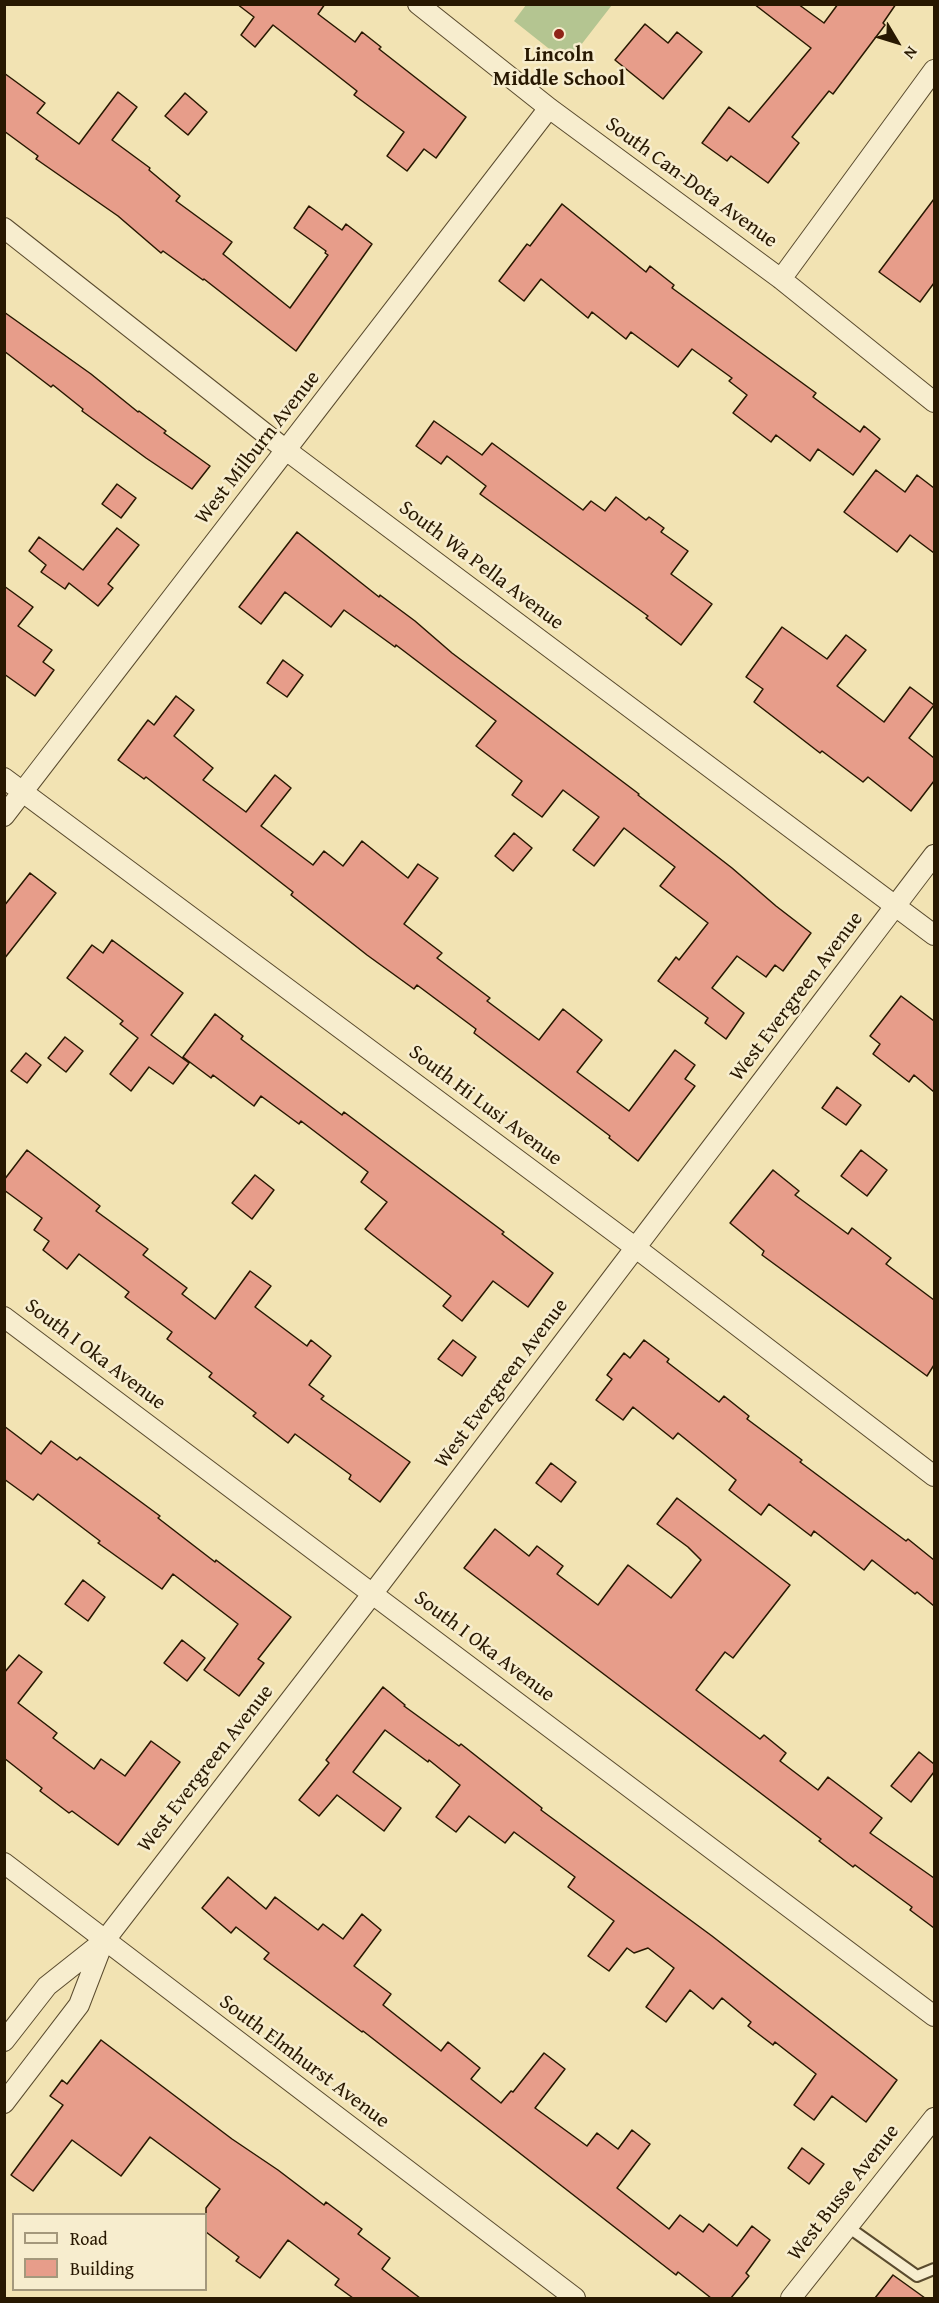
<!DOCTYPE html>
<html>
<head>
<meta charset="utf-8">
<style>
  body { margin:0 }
  #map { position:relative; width:939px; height:2303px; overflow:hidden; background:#f2e3b3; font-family:"Gentium Book Plus",serif }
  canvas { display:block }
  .frame { position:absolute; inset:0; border:6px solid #281801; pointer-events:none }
  .legend { position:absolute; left:12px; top:2213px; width:195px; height:78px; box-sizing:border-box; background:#f7edce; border:2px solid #a4987c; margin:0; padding:8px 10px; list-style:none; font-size:18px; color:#281801 }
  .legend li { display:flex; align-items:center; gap:12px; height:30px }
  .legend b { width:30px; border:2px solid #a4987c }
  .north { position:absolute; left:867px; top:12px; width:60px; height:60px; -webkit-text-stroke:4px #f7edce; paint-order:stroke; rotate:128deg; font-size:16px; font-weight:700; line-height:24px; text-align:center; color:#281801 }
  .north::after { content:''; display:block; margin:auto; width:21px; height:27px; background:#281801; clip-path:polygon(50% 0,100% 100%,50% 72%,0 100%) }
</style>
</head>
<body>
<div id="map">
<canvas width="939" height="2303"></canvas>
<div class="frame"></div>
<ul class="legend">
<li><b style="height:8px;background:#f7edce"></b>Road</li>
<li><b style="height:16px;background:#e79d8a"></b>Building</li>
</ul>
<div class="north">N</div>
</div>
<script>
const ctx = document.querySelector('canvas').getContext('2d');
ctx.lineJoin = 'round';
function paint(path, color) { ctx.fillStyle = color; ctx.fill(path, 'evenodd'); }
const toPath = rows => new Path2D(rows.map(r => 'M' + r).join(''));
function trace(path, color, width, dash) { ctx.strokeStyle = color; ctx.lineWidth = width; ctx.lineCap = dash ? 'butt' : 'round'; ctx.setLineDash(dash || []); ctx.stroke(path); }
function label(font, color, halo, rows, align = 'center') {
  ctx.font = font + ' "Gentium Book Plus",serif'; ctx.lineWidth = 5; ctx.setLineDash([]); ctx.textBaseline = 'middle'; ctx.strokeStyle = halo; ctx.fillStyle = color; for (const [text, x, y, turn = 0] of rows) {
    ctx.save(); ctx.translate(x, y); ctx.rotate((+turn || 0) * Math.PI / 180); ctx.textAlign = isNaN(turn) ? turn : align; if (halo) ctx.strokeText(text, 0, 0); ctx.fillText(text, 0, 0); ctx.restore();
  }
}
paint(toPath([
  [526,5,526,4,612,5,567,63,514,21]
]), '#b4c591');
const building = toPath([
  [237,4,325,4,318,14,355,42,362,32,381,47,379,49,466,117,436,158,424,149,407,171,387,156,404,132,354,95,357,91,273,25,255,47,241,35,254,17,237,4],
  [754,4,798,4,824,23,838,4,896,4,883,23,885,25,833,94,829,91,792,137,799,143,768,183,731,156,727,161,702,143,729,107,749,122,811,48,754,4],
  [645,24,668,43,677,32,702,52,663,99,615,60,645,24],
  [4,73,45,103,37,113,79,144,118,92,137,107,112,140,150,168,149,170,180,196,176,201,232,242,223,254,290,308,328,255,325,253,326,251,294,228,309,206,342,230,346,224,372,244,296,351,204,279,203,280,163,251,161,253,118,216,36,159,38,156,4,131,4,73],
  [185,93,207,112,188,135,165,116,185,93],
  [934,199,934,283,920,302,879,272,934,199],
  [562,204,646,272,650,266,674,285,672,288,816,393,813,397,860,432,864,426,880,439,853,475,818,449,810,461,776,435,771,442,733,413,747,395,729,381,732,378,692,349,678,367,631,332,626,339,592,312,588,318,541,279,524,301,499,281,527,244,530,246,562,204],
  [4,312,91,374,138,412,139,411,166,431,164,433,210,466,192,489,146,458,82,411,83,409,53,385,51,387,4,351,4,312],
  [434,421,482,455,492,443,583,510,591,501,605,511,616,497,646,520,649,517,664,528,661,532,688,551,671,574,712,604,681,645,646,618,648,616,480,494,486,486,447,456,441,464,416,446,434,421],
  [876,470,905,492,917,475,934,488,934,553,910,535,897,552,844,512,876,470],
  [117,484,136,498,121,518,102,504,117,484],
  [117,528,139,545,108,584,113,588,98,606,69,583,65,589,41,572,46,565,29,551,39,537,83,570,117,528],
  [297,532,379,597,380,595,415,621,452,653,639,794,638,795,732,868,776,906,811,933,783,971,775,965,766,977,737,956,712,988,744,1013,726,1039,705,1023,708,1018,658,981,676,957,679,960,708,923,660,886,675,867,624,828,594,866,573,850,599,817,563,790,542,817,512,795,522,781,476,746,496,721,396,645,395,647,344,610,331,627,285,592,261,624,239,607,297,532],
  [4,586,33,607,18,626,52,650,43,662,54,670,35,696,4,674,4,586],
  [782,627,827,659,846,635,866,650,837,686,884,722,910,687,934,705,909,738,934,758,934,781,911,811,868,777,863,782,822,751,820,753,754,702,763,689,746,677,782,627],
  [283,660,303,675,287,697,267,683,283,660],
  [176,696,194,710,174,736,213,768,203,780,246,812,275,775,291,788,261,826,313,865,324,851,343,866,362,841,408,878,418,864,438,878,404,924,442,953,437,958,490,998,487,1001,539,1040,563,1009,602,1040,577,1072,629,1111,675,1050,695,1065,685,1079,695,1086,638,1161,609,1138,610,1136,474,1033,476,1029,417,985,414,989,367,955,291,895,293,892,146,777,144,779,118,760,148,720,154,725,176,696],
  [514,833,532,848,513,871,495,856,514,833],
  [30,873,56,893,4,959,4,906,30,873],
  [112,940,183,993,151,1035,189,1063,173,1084,149,1067,131,1091,110,1074,138,1038,120,1024,123,1021,67,978,92,945,103,953,112,940],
  [901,996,934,1021,934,1092,914,1075,909,1082,873,1054,880,1044,870,1036,901,996],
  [215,1014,243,1036,241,1039,282,1070,342,1115,344,1112,504,1232,502,1234,553,1273,528,1307,493,1281,462,1321,443,1306,451,1296,365,1229,387,1202,361,1182,368,1172,301,1121,299,1124,261,1096,254,1106,213,1075,211,1078,183,1057,215,1014],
  [65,1037,83,1051,66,1072,48,1058,65,1037],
  [26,1053,41,1065,27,1083,11,1071,26,1053],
  [837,1087,861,1105,846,1125,822,1108,837,1087],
  [27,1150,100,1206,96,1211,148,1249,143,1255,187,1288,182,1294,215,1319,250,1271,271,1286,255,1307,307,1346,311,1340,331,1356,309,1385,324,1396,321,1399,410,1462,380,1502,349,1479,351,1475,295,1434,288,1443,253,1416,256,1413,209,1377,212,1373,167,1339,172,1332,125,1297,129,1292,79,1254,67,1269,43,1250,49,1241,34,1230,42,1218,4,1190,4,1180,27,1150],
  [861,1150,887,1170,867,1196,841,1176,861,1150],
  [773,1170,799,1191,795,1195,848,1234,852,1228,891,1258,886,1264,934,1300,934,1365,927,1376,762,1255,764,1251,730,1223,773,1170],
  [255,1175,274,1190,252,1219,232,1203,255,1175],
  [453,1340,476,1357,462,1376,438,1359,453,1340],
  [644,1340,669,1359,667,1362,719,1402,724,1396,749,1416,747,1419,802,1460,800,1462,906,1541,908,1539,934,1560,934,1606,917,1592,915,1594,872,1560,864,1570,814,1531,811,1536,769,1504,761,1515,729,1490,736,1480,678,1433,673,1439,633,1407,623,1420,596,1400,612,1379,607,1375,624,1353,630,1358,644,1340],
  [4,1426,41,1454,51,1441,77,1460,80,1457,160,1516,158,1518,215,1562,216,1560,291,1617,258,1659,264,1663,239,1696,204,1670,238,1624,173,1574,162,1589,98,1543,100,1541,38,1494,33,1500,4,1479,4,1426],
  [551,1463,576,1482,561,1502,536,1483,551,1463],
  [677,1498,790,1585,733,1658,725,1652,696,1690,760,1739,764,1735,786,1753,780,1761,818,1790,828,1777,882,1818,870,1833,934,1878,934,1928,910,1910,912,1907,855,1865,853,1867,819,1841,821,1839,464,1568,495,1529,529,1556,537,1546,563,1566,557,1574,598,1605,628,1565,671,1598,701,1560,688,1547,657,1524,677,1498],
  [83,1580,105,1597,88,1621,65,1604,83,1580],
  [182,1640,205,1658,187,1681,164,1663,182,1640],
  [19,1655,42,1672,18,1703,57,1733,53,1738,94,1769,101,1759,125,1776,151,1741,180,1762,118,1845,72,1811,69,1813,40,1791,42,1788,4,1758,4,1673,19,1655],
  [383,1687,405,1705,404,1706,459,1746,461,1744,542,1808,541,1810,712,1936,897,2080,866,2122,832,2096,814,2120,794,2105,816,2074,775,2042,773,2045,748,2026,751,2022,722,1998,713,2009,690,1990,666,2022,646,2007,674,1968,648,1948,634,1953,627,1948,609,1971,588,1956,614,1921,568,1887,575,1877,514,1832,505,1843,469,1816,456,1832,436,1817,460,1785,429,1760,428,1762,385,1730,353,1772,401,1808,384,1831,337,1795,319,1816,299,1800,329,1763,326,1760,383,1687],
  [919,1752,934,1764,934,1772,911,1802,891,1786,919,1752],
  [228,1877,266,1909,275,1897,318,1930,323,1924,343,1939,362,1914,381,1930,354,1966,391,1994,383,2005,441,2051,448,2042,480,2068,471,2079,501,2103,511,2091,513,2092,544,2053,565,2069,535,2108,587,2146,597,2133,618,2149,632,2130,650,2144,617,2188,669,2229,680,2215,703,2232,709,2224,737,2246,752,2226,770,2240,746,2273,749,2276,731,2298,711,2298,678,2272,676,2275,363,2031,362,2032,264,1959,269,1953,236,1927,231,1933,202,1908,228,1877],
  [101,2040,232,2139,278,2170,324,2205,326,2202,362,2229,358,2234,390,2258,382,2269,420,2298,353,2298,335,2285,339,2279,288,2240,260,2278,236,2261,239,2257,206,2232,206,2208,220,2189,150,2137,121,2176,72,2140,33,2191,11,2175,63,2105,50,2096,62,2080,67,2084,101,2040],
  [802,2148,824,2164,809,2184,788,2168,802,2148],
  [893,2275,925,2298,875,2298,893,2275]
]);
paint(building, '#e79d8a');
trace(building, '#281801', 1.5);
const lane = toPath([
  [848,2227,917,2276,934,2269]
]);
const street = toPath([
  [418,4,549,108,781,279,934,402],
  [4,228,286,450,934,935],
  [781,279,934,70],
  [4,778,636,1248,934,1476],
  [4,816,549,108],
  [4,1317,934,2016],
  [4,1863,575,2298],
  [4,2041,47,1986,105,1940,373,1593,934,855],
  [4,2103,79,2005,104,1940],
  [791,2298,934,2118]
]);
trace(lane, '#5a4b2e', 14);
trace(street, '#5a4b2e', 22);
trace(lane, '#f7edce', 10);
trace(street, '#f7edce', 20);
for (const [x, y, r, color] of [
  [559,34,6,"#8f2418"]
]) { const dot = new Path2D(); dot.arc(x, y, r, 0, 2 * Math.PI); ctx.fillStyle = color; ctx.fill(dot); trace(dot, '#f7edce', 2); }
label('bold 21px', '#281801', '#f7edce', [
  ["Lincoln",559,56],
  ["Middle School",559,80]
]);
label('21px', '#281801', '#f7edce', [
  ["South Can-Dota Avenue",691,183,36],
  ["West Milburn Avenue",258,448,-52],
  ["South Wa Pella Avenue",481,566,37],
  ["West Evergreen Avenue",797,997,-53],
  ["South Hi Lusi Avenue",485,1106,37],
  ["South I Oka Avenue",95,1355,37],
  ["West Evergreen Avenue",502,1384,-53],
  ["South I Oka Avenue",484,1647,37],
  ["West Evergreen Avenue",206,1769,-52],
  ["South Elmhurst Avenue",304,2062,37],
  ["West Busse Avenue",844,2193,-52]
]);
</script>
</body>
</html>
